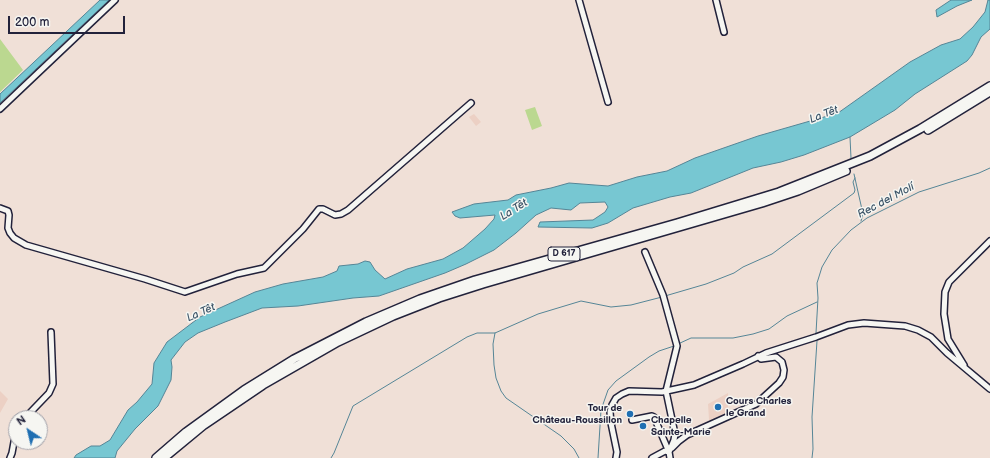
<!DOCTYPE html>
<html>
<head>
<meta charset="utf-8">
<style>
  body { margin:0 }
  #map { position:relative; width:990px; height:458px; overflow:hidden; background:#f0e0d7; font-family:"Balsamiq Sans",sans-serif }
  canvas { display:block }
  .north { position:absolute; left:8px; top:410px; width:40px; height:40px; box-sizing:border-box; background:#f6f6f2; border:1px solid #a1a1a9; border-radius:50%; rotate:325deg; font-size:11px; font-weight:700; line-height:16px; text-align:center; color:#22223b }
  .north::after { content:''; display:block; margin:auto; width:14px; height:18px; background:#1f6fb2; clip-path:polygon(50% 0,100% 100%,50% 72%,0 100%) }
  .scale { position:absolute; left:8px; top:16px; width:117px; height:18px; box-sizing:border-box; border:2px solid #22223b; border-top:0; padding-left:5px; font-size:12px; line-height:14px; white-space:nowrap; color:#22223b; -webkit-text-stroke:3px #f6f6f2; paint-order:stroke }
</style>
</head>
<body>
<div id="map">
<canvas width="990" height="458"></canvas>
<div class="north">N</div>
<div class="scale">200 m</div>
</div>
<script>
const ctx = document.querySelector('canvas').getContext('2d');
ctx.lineJoin = 'round';
function paint(path, color) { ctx.fillStyle = color; ctx.fill(path, 'evenodd'); }
const toPath = rows => new Path2D(rows.map(r => 'M' + r).join(''));
function trace(path, color, width, dash) { ctx.strokeStyle = color; ctx.lineWidth = width; ctx.lineCap = dash ? 'butt' : 'round'; ctx.setLineDash(dash || []); ctx.stroke(path); }
function label(font, color, halo, rows, align = 'center') {
  ctx.font = font + ' "Balsamiq Sans",sans-serif'; ctx.lineWidth = 3; ctx.setLineDash([]); ctx.textBaseline = 'middle'; ctx.strokeStyle = halo; ctx.fillStyle = color; for (const [text, x, y, turn = 0] of rows) {
    ctx.save(); ctx.translate(x, y); ctx.rotate((+turn || 0) * Math.PI / 180); ctx.textAlign = isNaN(turn) ? turn : align; if (halo) ctx.strokeText(text, 0, 0); ctx.fillText(text, 0, 0); ctx.restore();
  }
}
paint(toPath([
  [474,114,481,122,476,126,469,117],
  [0,391,8,399,0,413],
  [728,393,728,415,712,422,709,420,708,404]
]), '#ecd0c4');
paint(toPath([
  [0,39,23,70,0,92],
  [535,107,542,126,532,130,525,110]
]), '#bbd890');
const water = toPath([
  [100,0,109,0,0,103,0,94,100,0],
  [951,0,972,0,957,6,937,17,936,10,951,0],
  [988,0,990,0,990,29,981,37,972,55,967,61,915,94,895,110,850,137,804,155,781,162,753,168,691,193,670,197,633,208,608,223,592,228,538,227,540,222,593,220,605,212,608,207,605,202,580,203,571,210,551,208,536,215,516,233,494,250,466,264,445,273,379,296,353,298,298,306,262,308,225,322,198,333,185,342,171,360,172,367,171,380,158,406,135,429,117,451,115,458,74,458,76,455,91,446,100,446,110,440,128,410,137,402,152,384,154,363,167,342,200,317,255,292,283,284,323,277,337,271,339,266,358,264,365,261,370,262,375,270,385,279,407,269,443,259,463,248,485,229,494,219,495,215,460,218,455,216,452,212,474,204,508,200,516,195,551,188,569,183,608,186,637,177,667,171,695,158,758,136,838,113,910,62,941,45,960,39,973,27,985,12,988,0]
]);
paint(water, '#77c7d2');
trace(water, '#558596', 1);
trace(toPath([
  [850,137,851,158],
  [854,174,863,214,861,221],
  [665,296,706,284,734,273,743,267,772,254,854,193,855,190,853,182,855,178],
  [495,333,493,344,494,365,496,378,501,391,506,398,561,436,574,449,579,458],
  [816,333,818,298,817,283,822,267,832,250,851,230,867,218,919,192,979,173,990,168],
  [678,344,691,338,733,338,753,334,769,329,787,316,817,302],
  [331,458,334,453,353,406,467,337,477,333,495,333,538,314,581,301,611,307,631,305,662,297],
  [598,458,601,410,608,390,616,381,649,357,659,351,674,346],
  [812,458,813,449,812,417,817,341]
]), '#558596', 1);
const minor = toPath([
  [579,0,608,102],
  [716,0,724,32],
  [0,109,115,0],
  [0,208,8,211,9,215,8,228,10,233,14,238,26,245,145,279,185,292,237,274,264,268,303,229,319,209,323,209,335,215,341,214,348,210,471,103],
  [645,252,663,295,677,346,666,391,675,434,674,440,669,452],
  [964,365,948,339,944,314,945,292,949,282,990,241],
  [25,418,49,393,53,384,51,332],
  [632,420,652,416,654,417,669,452,670,458],
  [672,448,679,441,687,435,756,404,779,383,783,377,784,370,782,362,776,357,761,359,758,356],
  [10,458,12,453,16,431],
  [616,458,617,452,611,423,610,412,612,405,616,398,622,394,629,391,662,392,694,385,743,364,766,353,816,337,848,325,864,323,905,326,918,330,931,337,947,353,990,389],
  [652,458,665,451,669,452]
]);
const highway = toPath([
  [928,130,990,92],
  [156,458,186,432,244,390,294,359,366,322,420,299,475,280,677,223,779,192,870,156,920,129,990,86],
  [164,458,204,425,263,385,338,342,393,316,439,298,483,284,762,203,798,191,846,171]
]);
trace(minor, '#22223b', 8);
trace(highway, '#22223b', 10);
trace(minor, '#f6f6f2', 5);
trace(highway, '#f6f6f2', 7);
for (const [x, y, r, color] of [
  [718,407,4,"#1f6fb2"],
  [630,414,4,"#1f6fb2"],
  [643,426,4,"#1f6fb2"]
]) { const dot = new Path2D(); dot.arc(x, y, r, 0, 2 * Math.PI); ctx.fillStyle = color; ctx.fill(dot); trace(dot, '#f6f6f2', 1.5); }
for (const [x, y, w] of [
  [564,254,32]
]) { const box = new Path2D(); box.roundRect(x - w / 2, y - 7, w, 14, 3); ctx.fillStyle = '#f6f6f2'; ctx.fill(box); trace(box, '#22223b', 1); }
label('bold 9px', '#22223b', null, [
  ["D 617",564,254]
]);
label('bold 10px', '#22223b', '#f6f6f2', [
  ["Cours Charles",726,401],
  ["le Grand",726,413],
  ["Tour de",622,408,"right"],
  ["Château-Roussillon",622,420,"right"],
  ["Chapelle",651,420],
  ["Sainte-Marie",651,432]
], 'left');
label('italic 11px', '#3c5468', '#f6f6f2', [
  ["La Têt",824,115,-21],
  ["Rec del Molí",886,201,-28],
  ["La Têt",514,210,-32],
  ["La Têt",201,313,-24]
]);
</script>
</body>
</html>
